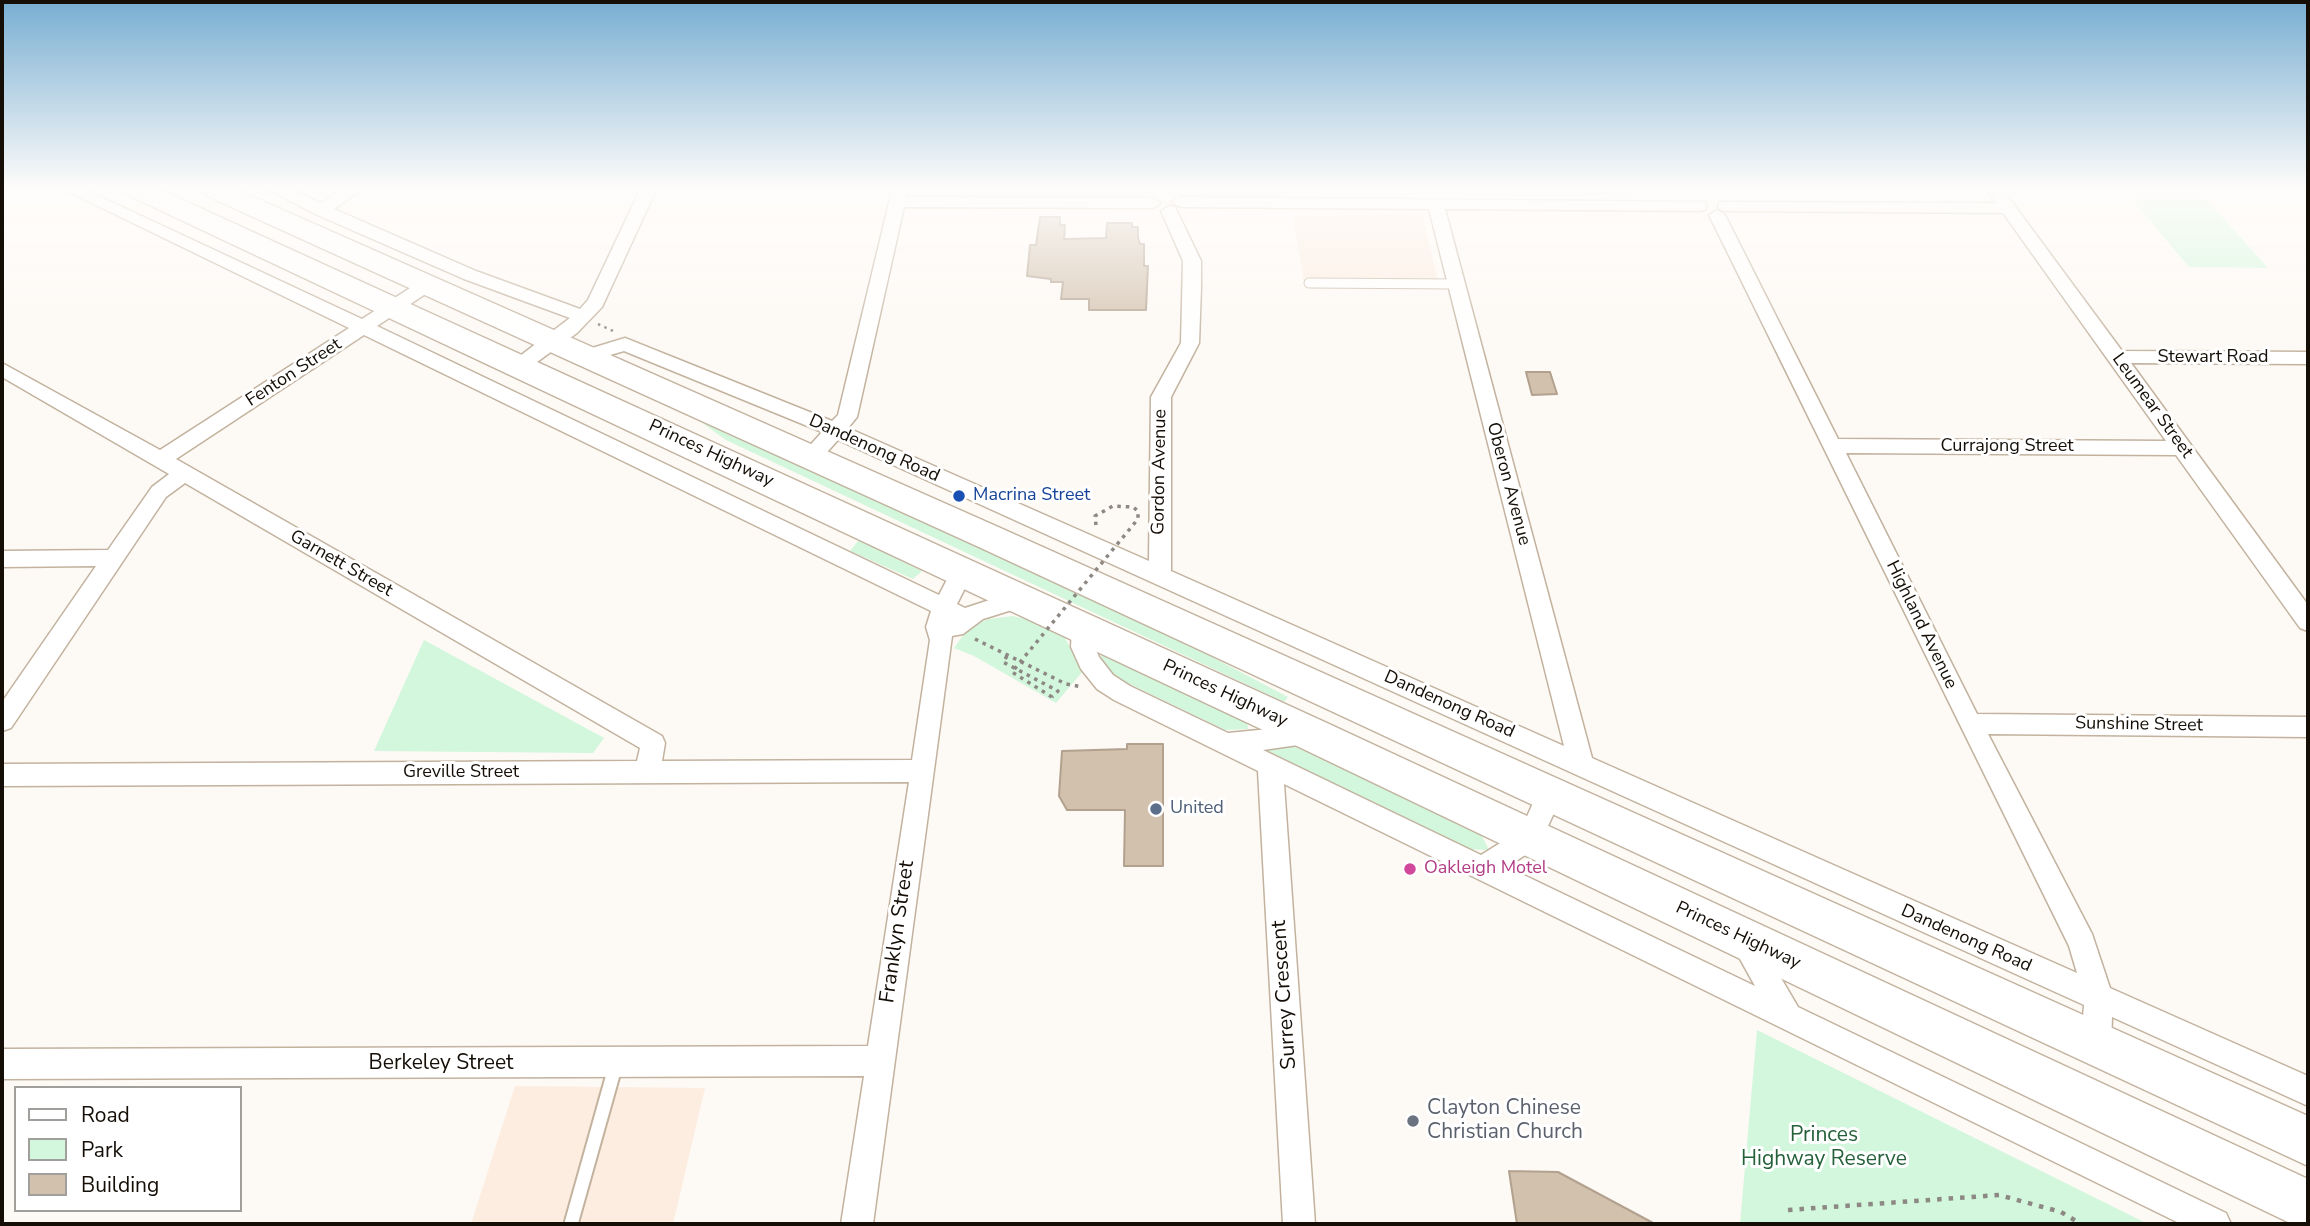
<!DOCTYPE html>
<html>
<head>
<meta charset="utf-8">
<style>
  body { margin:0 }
  #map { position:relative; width:2310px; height:1226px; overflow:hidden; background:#fdf9f5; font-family:"Nunito Sans",sans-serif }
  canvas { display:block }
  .frame { position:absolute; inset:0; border:4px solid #140e07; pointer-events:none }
  .legend { position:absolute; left:14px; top:1086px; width:228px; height:126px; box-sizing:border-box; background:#fff; border:2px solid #a19f9c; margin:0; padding:9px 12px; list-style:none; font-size:21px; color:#140e07 }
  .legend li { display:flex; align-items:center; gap:14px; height:35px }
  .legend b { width:35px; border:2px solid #a19f9c }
</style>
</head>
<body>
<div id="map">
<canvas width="2310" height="1226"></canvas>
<div class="frame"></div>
<ul class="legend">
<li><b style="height:9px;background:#fff"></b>Road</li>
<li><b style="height:19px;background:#d2f7dc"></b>Park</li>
<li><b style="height:19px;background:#d2c1ad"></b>Building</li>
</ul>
</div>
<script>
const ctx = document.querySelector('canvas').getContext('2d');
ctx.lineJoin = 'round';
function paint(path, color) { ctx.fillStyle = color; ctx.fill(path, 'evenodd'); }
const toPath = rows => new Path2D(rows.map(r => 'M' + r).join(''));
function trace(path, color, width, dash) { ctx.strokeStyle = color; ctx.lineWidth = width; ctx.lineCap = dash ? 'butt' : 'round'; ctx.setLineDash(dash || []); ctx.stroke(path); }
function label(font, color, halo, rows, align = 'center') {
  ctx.font = font + ' "Nunito Sans",sans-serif'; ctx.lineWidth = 6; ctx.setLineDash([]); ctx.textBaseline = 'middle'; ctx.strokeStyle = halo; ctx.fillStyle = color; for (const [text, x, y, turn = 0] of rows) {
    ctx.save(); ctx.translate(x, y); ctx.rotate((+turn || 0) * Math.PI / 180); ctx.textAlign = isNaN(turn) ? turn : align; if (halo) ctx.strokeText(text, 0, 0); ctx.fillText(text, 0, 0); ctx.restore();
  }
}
paint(toPath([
  [1422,214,1440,288,1305,288,1293,216],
  [515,1086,705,1088,673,1224,471,1224]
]), '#fcede0');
paint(toPath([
  [2132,199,2206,199,2268,268,2189,267],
  [697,419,1134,616,1288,697,1284,702,726,440],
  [859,540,922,571,913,579,850,551],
  [1013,616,1034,621,1065,638,1083,671,1056,703,974,656,954,648,969,627,989,619],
  [424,640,604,738,593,753,374,751],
  [1101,655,1247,721,1248,729,1225,730,1113,676,1103,667],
  [1280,745,1294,746,1481,834,1489,850,1465,849,1258,746],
  [1757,1030,2148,1224,1740,1224]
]), '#d2f7dc');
const building = toPath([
  [1040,217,1060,217,1060,225,1065,225,1064,239,1106,238,1107,223,1132,223,1132,227,1138,227,1138,238,1140,244,1144,244,1144,266,1148,266,1146,310,1089,310,1089,299,1061,299,1063,282,1051,282,1051,279,1027,276,1030,245,1036,245,1040,217],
  [1526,372,1550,372,1557,394,1532,395,1526,372],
  [1127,744,1163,744,1163,866,1124,866,1125,810,1067,810,1059,796,1062,751,1127,749,1127,744],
  [1509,1171,1558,1172,1655,1224,1517,1224,1509,1171]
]);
paint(building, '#d2c1ad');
trace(building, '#b2a18e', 2);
const serviceFar1 = toPath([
  [1309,283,1456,284]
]);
const service = toPath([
  [571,1224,616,1064]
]);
const minor = toPath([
  [65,190,86,190,362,319,421,281,433,281,436,285,433,289,377,326,939,595,954,566,962,564,970,566,973,572,957,604,965,608,1020,590,1028,593,1031,599,1028,605,983,619,963,634,952,636,873,1224,841,1224,864,1076,2,1079,2,1049,868,1046,909,782,2,786,2,764,637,761,640,748,185,483,166,497,11,728,2,731,2,702,96,566,2,567,2,551,108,550,152,487,169,474,2,377,2,363,160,450,349,328,65,190],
  [364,335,931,611,926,627,930,640,912,760,662,761,665,743,662,736,176,459,364,335],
  [269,190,291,190,321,203,341,190,361,190,334,209,476,271,580,309,588,300,640,190,656,190,602,307,577,333,526,370,519,372,512,370,509,366,512,362,570,318,464,279,315,214,269,190],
  [892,190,908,190,907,197,1153,198,1161,203,1153,208,904,207,857,417,848,428,1149,561,1151,397,1181,343,1183,261,1161,211,1169,206,1175,207,1201,261,1201,287,1199,343,1171,397,1171,571,1564,746,1429,209,1180,207,1172,202,1180,197,1705,202,1707,206,1705,210,1699,211,1445,209,1592,758,2077,973,2069,946,1709,215,1717,210,1725,215,1838,439,2166,441,2003,213,1726,211,1720,210,1718,206,1720,202,1996,203,1987,190,2003,190,2122,351,2308,352,2308,364,2131,363,2308,605,2308,631,2300,628,2176,455,1846,453,1977,714,2308,717,2308,737,1988,734,2092,934,2110,988,2308,1076,2308,1106,2112,1017,2111,1043,2106,1053,2096,1057,2086,1053,2081,1043,2084,1005,838,440,818,462,804,462,801,457,804,452,822,432,624,351,586,362,579,360,577,356,579,352,625,338,832,421,838,415,892,190],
  [1083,619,1091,622,1094,628,1095,647,1099,657,1113,675,1130,686,1228,733,1310,725,1319,728,1322,735,1319,742,1263,750,1481,855,1521,830,1541,785,1550,782,1559,785,1563,793,1539,846,1507,867,1755,986,1730,941,1734,932,1744,928,1754,932,1798,1007,2226,1213,2231,1224,2181,1224,1284,784,1315,1224,1283,1224,1258,771,1114,700,1097,689,1081,669,1071,647,1072,628,1075,622,1083,619]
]);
const trunk = toPath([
  [126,190,161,190,1327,723,2308,1179,2308,1224,2290,1223,1299,747,130,196,126,190],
  [203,190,238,190,1005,530,2308,1116,2308,1166,981,548,207,196,203,190]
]);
trace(serviceFar1, '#c2b29e', 11);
trace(service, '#c2b29e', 17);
trace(minor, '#c2b29e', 3);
trace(trunk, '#c2b29e', 3);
trace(toPath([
  [598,324,613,331]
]), '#8d8883', 2.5, [2.5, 4.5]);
trace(toPath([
  [975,639,1066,684,1083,687],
  [1007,656,1003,662,1058,691,1052,697]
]), '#8d8883', 3.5, [3.5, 5]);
trace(toPath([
  [1788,1210,1999,1195,2061,1212,2081,1224]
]), '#8d8883', 4.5, [4.5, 7]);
trace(serviceFar1, '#fff', 9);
trace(service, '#fff', 13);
paint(minor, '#fff');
paint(trunk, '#fff');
trace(toPath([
  [1052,697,1012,672,1138,519,1138,511,1133,507,1113,506,1095,516,1096,525]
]), '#8d8883', 3.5, [3.5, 5]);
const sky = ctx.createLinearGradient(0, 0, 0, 362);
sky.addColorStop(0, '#78aed2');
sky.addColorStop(0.52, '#fefcfa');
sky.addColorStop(1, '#fefcfa00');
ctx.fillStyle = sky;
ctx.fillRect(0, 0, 2310, 362);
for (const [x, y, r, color] of [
  [959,496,7,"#1a4fb4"],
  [1156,809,7,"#5c6f8a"],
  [1410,869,7,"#d1479c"],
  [1413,1121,7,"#6b7280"]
]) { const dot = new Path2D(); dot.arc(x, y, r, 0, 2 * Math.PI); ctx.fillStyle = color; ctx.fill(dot); trace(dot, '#fff', 2.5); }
label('18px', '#140e07', '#fff', [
  ["Stewart Road",2213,358],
  ["Fenton Street",294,373,-33],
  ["Leumear Street",2152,406,54],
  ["Currajong Street",2007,447],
  ["Dandenong Road",874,449,24],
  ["Princes Highway",711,454,25],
  ["Gordon Avenue",1160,472,-89],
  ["Oberon Avenue",1508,484,75],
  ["Garnett Street",341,564,30],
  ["Highland Avenue",1921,625,64],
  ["Princes Highway",1225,694,25],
  ["Dandenong Road",1449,705,24],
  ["Sunshine Street",2139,725,1],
  ["Greville Street",461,773],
  ["Princes Highway",1738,936,25],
  ["Dandenong Road",1966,939,24]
]);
label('18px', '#164399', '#fff', [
  ["Macrina Street",973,496]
], 'left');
label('18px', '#4e5e75', '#fff', [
  ["United",1170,809]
], 'left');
label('18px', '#b23c85', '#fff', [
  ["Oakleigh Motel",1424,869]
], 'left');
label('21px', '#140e07', '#fff', [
  ["Franklyn Street",898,932,-82],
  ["Surrey Crescent",1285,995,-94],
  ["Berkeley Street",441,1064]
]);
label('21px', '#5b616d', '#fff', [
  ["Clayton Chinese",1427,1109],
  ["Christian Church",1427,1133]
], 'left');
label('21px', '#24613a', '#fff', [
  ["Princes",1824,1136],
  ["Highway Reserve",1824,1160]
]);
</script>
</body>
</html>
